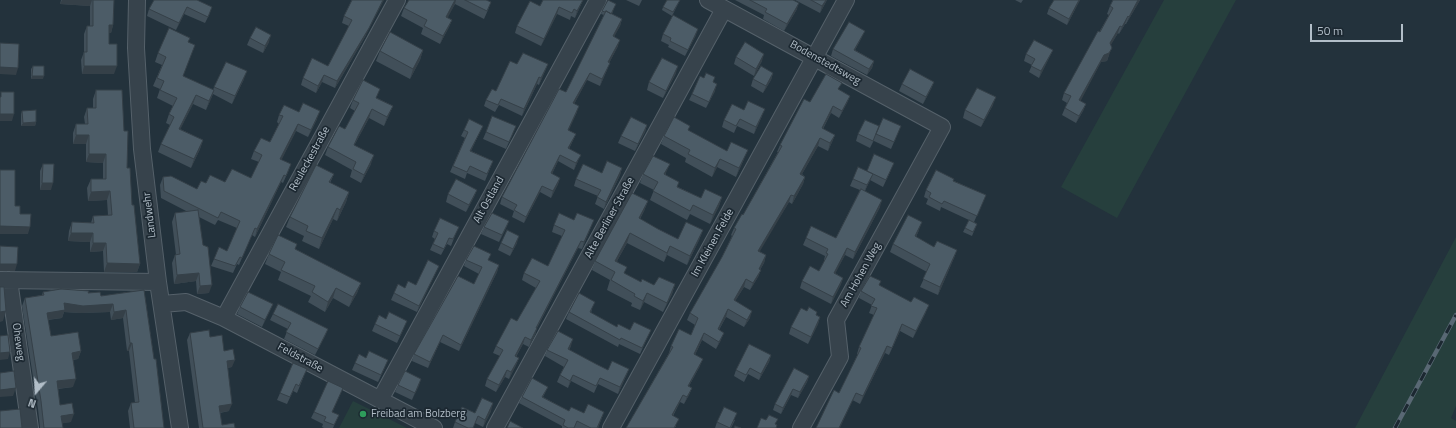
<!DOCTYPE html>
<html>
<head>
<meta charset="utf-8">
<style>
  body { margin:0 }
  #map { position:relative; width:1456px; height:428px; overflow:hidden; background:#23323c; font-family:"Titillium Web",sans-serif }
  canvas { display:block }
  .north { position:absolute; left:16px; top:372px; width:40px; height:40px; -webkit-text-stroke:3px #1c2831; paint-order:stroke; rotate:199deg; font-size:11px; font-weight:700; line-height:16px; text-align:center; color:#b2bec8 }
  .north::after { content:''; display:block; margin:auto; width:14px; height:18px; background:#b2bec8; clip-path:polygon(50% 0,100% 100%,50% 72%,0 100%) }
  .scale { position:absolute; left:1310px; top:24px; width:93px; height:18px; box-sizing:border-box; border:2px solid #b2bec8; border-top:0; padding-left:5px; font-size:12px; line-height:14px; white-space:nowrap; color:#b2bec8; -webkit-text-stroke:3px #1c2831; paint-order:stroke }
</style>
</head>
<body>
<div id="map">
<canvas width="1456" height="428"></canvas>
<div class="north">N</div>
<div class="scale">50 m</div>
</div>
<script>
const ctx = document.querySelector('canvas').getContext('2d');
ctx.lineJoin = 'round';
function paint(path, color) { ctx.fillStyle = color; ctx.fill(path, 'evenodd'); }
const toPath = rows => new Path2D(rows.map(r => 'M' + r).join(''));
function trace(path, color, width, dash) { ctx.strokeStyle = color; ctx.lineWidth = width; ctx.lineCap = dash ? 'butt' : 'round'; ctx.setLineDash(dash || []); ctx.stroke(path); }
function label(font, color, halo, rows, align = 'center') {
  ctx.font = font + ' "Titillium Web",sans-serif'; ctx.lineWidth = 3.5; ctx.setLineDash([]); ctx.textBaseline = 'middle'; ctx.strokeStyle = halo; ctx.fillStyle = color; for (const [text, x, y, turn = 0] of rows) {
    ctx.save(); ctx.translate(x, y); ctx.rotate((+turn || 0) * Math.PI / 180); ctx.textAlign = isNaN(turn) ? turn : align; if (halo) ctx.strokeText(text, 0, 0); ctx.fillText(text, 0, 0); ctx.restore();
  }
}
paint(toPath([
  [1164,0,1236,0,1117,218,1061,187],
  [1456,237,1456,406,1451,418,1456,421,1456,428,1355,428],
  [353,401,407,428,339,428]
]), '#263f3d');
const minor = toPath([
  [137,0,136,48,142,149,158,282,180,428],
  [708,0,942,127,836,320,840,357,801,428],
  [0,280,158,282],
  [9,280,30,428],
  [162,304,186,302,224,318,434,428],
  [224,318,397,0],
  [380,400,598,0],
  [495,428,724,9],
  [611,428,846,0]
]);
trace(minor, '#55616a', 18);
trace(minor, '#37434c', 16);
const rail = toPath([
  [1395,428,1456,315]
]);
trace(rail, '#596874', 4.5);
trace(rail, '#1c2831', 3, [9]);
paint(toPath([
  [61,0,114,0,113,25,111,33,109,33,109,44,114,74,82,74,81,60,84,52,84,34,87,26,90,26,90,6,60,4],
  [197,0,210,13,205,23,184,14,176,30,147,16,149,9],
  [352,0,366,35,335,88,322,82,316,93,301,85,303,78,328,66,349,26,342,23,344,16],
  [409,0,486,0,491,2,488,10,484,19,455,4,447,17,452,20,449,27,440,44,421,34,423,28,401,16,404,8],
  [583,0,575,18,571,16,570,20,557,14,541,46,515,33,517,26,540,6],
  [626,0,642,0,639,6],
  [680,0,672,16,662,10,663,7],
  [735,0,793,0,797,9,784,31,763,19,764,15],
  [795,0,827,0,820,13],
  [1015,0,1023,0,1021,3],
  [1080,0,1067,25,1047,14,1049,8],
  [1113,0,1140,0,1126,24,1125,24,1119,34,1118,33,1111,44,1109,55,1107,61,1101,62,1080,101,1086,104,1083,111,1076,123,1062,115,1067,103,1062,100,1064,93,1109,15,1107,14,1110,6],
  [614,8,612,14,622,19,620,26,614,36,618,46,609,63,607,70,600,86,587,80,574,104,577,112,568,130,576,134,569,149,578,161,574,170,558,161,552,174,560,178,558,184,551,198,540,192,524,223,512,217,514,211,500,204,502,197,566,92,604,15,601,14,602,11],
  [663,34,696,35,685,56,668,47,669,45,661,41],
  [862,37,855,50,874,61,872,68,867,75,831,56,833,49],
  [250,38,269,42,263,53,247,45],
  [188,42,183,76,213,90,214,87,244,79,232,104,213,94,206,110,193,104,180,129,203,140,200,149,191,168,158,152,161,144,170,125,166,123,169,114,173,106,157,98,160,89,153,86,162,65,155,62,158,53],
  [423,50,420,60,410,79,376,61,380,51],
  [1053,50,1039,78,1029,72,1032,65,1024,61,1026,54],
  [736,57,762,61,754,76,734,64],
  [517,64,548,64,539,85,537,84,522,116,499,105,495,112,484,106,486,100,496,91],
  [33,66,43,79,31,79,31,69],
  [676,73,663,98,647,90,649,82],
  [773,73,771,80,763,93,751,86,753,79],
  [713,82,715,91,706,108,689,100,692,94],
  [934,82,931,89,923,104,899,91,902,84],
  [96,90,124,131,127,168,140,264,137,272,104,272,103,251,90,252,90,242,68,241,69,231,72,222,91,223,93,216,108,215,107,200,88,201,87,188,91,179,103,179,103,163,86,162,86,144,73,144,73,133,76,124,85,124,84,117,87,108,93,108,93,99],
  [840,90,850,96,847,103,839,118,831,113,823,129,835,135,832,142,828,151,818,146,802,174,805,177,803,184,792,204,789,202,759,251,766,255,764,263,760,270,761,270,758,277,750,290,744,287,735,301,750,318,744,327,726,317,719,330,721,340,716,349,702,340,695,355,700,366,689,386,692,388,689,395,684,404,680,402,673,416,676,427,626,428,669,353,671,346,691,335,695,325,687,320,690,313,722,257,732,236,731,235,734,228,743,215,778,152,777,152,780,145,810,102],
  [377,98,393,106,389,115,384,126,369,118,355,144,354,145,371,164,361,183,350,177,352,170,325,155,328,147,345,129,355,111,350,108,353,100],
  [993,105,981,127,963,118,965,110],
  [744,110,762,116,754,134,737,126,734,133,722,127,724,120],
  [22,111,36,122,35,126,21,126,21,114],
  [299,112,317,119,308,137,296,131,281,160,291,164,288,172,283,183,281,182,255,237,252,235,239,265,237,264,233,273,211,266,214,259,227,251,237,228,218,220,215,225,199,217,209,293,197,294,196,281,174,284,172,263,175,255,176,255,172,222,175,213,188,212,161,198,160,185,163,177,197,189,206,183,225,182,251,178,259,162,251,159,254,151,270,142,279,124,277,122,279,115],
  [647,125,645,132,635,151,618,143,621,136],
  [879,126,898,133,891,149,874,141,874,140,870,148,856,141,858,134],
  [464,130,480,132,471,151,493,161,485,181,467,173,465,179,450,172,465,138,461,136],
  [688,131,727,151,744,159,736,177,717,167,712,177,685,162,686,158,661,144,664,136],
  [486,132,513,133,506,149,483,139],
  [43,164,51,190,40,190,40,171],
  [622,168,620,175,604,209,595,204,598,196,574,186,576,179],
  [891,170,883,187,870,180,865,191,880,207,853,259,845,255,835,273,843,278,841,284,831,304,800,288,802,281,819,271,825,261,824,260,825,256,803,245,806,238,836,238,860,190,850,186,853,179,867,171],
  [666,173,666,175,678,187,701,198,722,197,719,206,710,224,690,214,687,220,650,200,654,190,640,183,643,174],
  [334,174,330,183,349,192,346,202,337,221,333,219,319,249,302,241,304,236,286,227,290,217],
  [954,181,986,195,974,222,977,224,972,236,963,232,969,220,941,207,940,211,926,204,928,199,924,197,926,190],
  [477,190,474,197,466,212,446,202,448,194],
  [648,201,644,211,640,219,658,229,678,239,703,230,699,240,687,265,667,255,664,262,627,243,617,261,625,274,641,282,654,285,675,284,672,294,663,312,644,302,640,310,631,306,632,303,607,290,610,280,592,270,595,261],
  [509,221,506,228,499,242,481,234,484,227],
  [554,225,591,227,582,249,578,248,537,328,535,335,529,347,523,344,516,357,519,358,516,365,509,379,505,377,496,392,485,386,487,379,500,356,493,353,496,346,517,321,536,288,522,280,524,273,548,266,562,236,552,232],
  [919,230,916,237,934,247,957,250,954,258,938,295,920,287,927,272,890,252,893,244],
  [434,231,456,233,451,246,447,244,441,255,430,250,435,239,432,237],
  [501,243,517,243,510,256,498,250],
  [297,244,295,249,361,283,357,293,349,307,333,298,325,312,308,302,311,296,278,280,281,272,265,264,269,254],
  [466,260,489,260,499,265,497,272,459,351,440,342,428,368,412,361,414,354,474,284,479,274,464,266],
  [436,272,417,312,391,300,394,293,405,288,416,285],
  [879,285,926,312,913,338,900,331,889,355,885,353,860,404,839,393,858,354,857,354,859,347,874,315,869,313,872,305,859,298,861,291],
  [144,290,164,428,130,428,128,411,131,403,135,403,129,351,127,351,123,318,111,320,110,312,80,313,64,312,62,318,48,320,51,336,81,351,78,359,73,360,73,387,58,389,60,405,71,422,62,423,63,428,40,428,38,409,22,306,25,298,42,295,43,292,88,293,101,296],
  [273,304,262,327,237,314,240,307],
  [592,309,591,313,617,327,630,330,651,330,648,336,640,354,619,344,618,347,566,319,569,312],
  [807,311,817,312,816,315,820,317,818,324,808,344,789,334,791,327],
  [273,314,328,329,325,336,315,355,284,339,288,329,270,320],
  [375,324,404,328,397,343,372,331],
  [190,333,210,337,224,351,232,367,227,368,229,411,220,413,222,425,235,428,199,428,187,340],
  [571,346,569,350,596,364,608,370,629,369,626,376,618,394,598,384,594,393,571,381,568,388,557,382,560,375,564,367,545,356,547,350],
  [771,355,769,362,759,380,748,374,744,382,734,376,736,370],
  [355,363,385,367,378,382,352,370],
  [304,376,297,393,293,391,287,404,277,400,280,393],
  [809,376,807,382,798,398,791,395,781,414,773,410,775,404],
  [421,379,412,400,395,392,398,385],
  [548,387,543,397,569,411,584,413,604,412,598,428,562,428,562,426,519,403,522,397],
  [343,388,332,412,339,415,333,428,324,428,322,427,323,424,311,418,314,412],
  [491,411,483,427,475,423,473,428,453,428,455,422,475,413],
  [735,420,731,428,715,428,717,422]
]), '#414f59');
paint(toPath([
  [62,0,92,0,90,6,60,4],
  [383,0,384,0,366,35,335,88,337,81],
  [455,0,456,0,455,4,444,25,446,17],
  [583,0,575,18,577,11],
  [826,0,827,0,820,13,822,6],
  [1079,0,1080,0,1067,25,1069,19],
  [1138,0,1140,0,1126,24,1129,17],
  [799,3,797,9,784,31,787,24],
  [187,7,184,14,176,30,179,23],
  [559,7,557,14,541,46,544,39],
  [1128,16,1125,24,1119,34,1122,27],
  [622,19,620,26,611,43,613,36],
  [452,20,449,27,440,44,443,36],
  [109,25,113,25,111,33,106,33],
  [1120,26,1118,33,1108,50,1110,43],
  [698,29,696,35,685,56,688,50],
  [865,31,862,37,852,56,854,50],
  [271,35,269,42,263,53,265,46],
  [620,40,618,46,606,69,608,62],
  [1112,48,1109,55,1107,61,1101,62,1077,108,1079,100,1104,55],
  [423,50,420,60,410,79,413,69],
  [1053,50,1039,78,1041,71],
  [764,54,762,61,754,76,756,69],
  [874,61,872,68,867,75,869,69],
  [610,63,607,70,600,86,602,79],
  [548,64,539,85,541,78],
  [84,66,117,66,114,74,82,74],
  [678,66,676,73,663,98,666,91],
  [0,67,18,68,16,75,0,74],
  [247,71,244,79,232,104,235,96],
  [590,73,587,80,571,110,573,103],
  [773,73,771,80,763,93,766,86],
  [324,75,322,82,316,93,318,86],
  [32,76,44,76,43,79,31,79],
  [539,77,537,84,522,116,524,109],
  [934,82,931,89,923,104,926,97],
  [717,84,715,91,706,108,709,102],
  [214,90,211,99,206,110,209,101],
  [196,95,193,104,176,138,179,129],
  [850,96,847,103,839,118,842,111],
  [996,97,993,105,981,127,984,120],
  [1086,104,1083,111,1076,123,1079,116],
  [393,106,389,115,384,126,387,117],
  [579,106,577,112,566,137,568,130],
  [833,106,831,113,819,135,822,128],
  [372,109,369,118,355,144,358,136],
  [765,109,762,116,754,134,756,127],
  [320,111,317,119,308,137,311,130],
  [0,114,14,114,12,121,0,121],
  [36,122,35,126,21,126,23,123],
  [298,124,296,131,278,167,280,159],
  [647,125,645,132,635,151,638,144],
  [483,126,480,132,468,157,470,151],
  [576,134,573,140,566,155,568,148],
  [76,135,89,135,86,144,73,144],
  [835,135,832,142,828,151,830,143],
  [820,138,818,146,798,181,800,174],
  [203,140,200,149,191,168,194,159],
  [748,150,736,177,739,168],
  [89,154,106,154,103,163,86,162],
  [374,155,371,164,361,183,364,175],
  [560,155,558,161,549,180,551,173],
  [581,155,578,161,574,170,576,163],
  [720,159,717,167,712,177,715,168],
  [670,164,666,173,661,183,664,174],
  [622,168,620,175,604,209,606,202],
  [873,174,870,181,864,192,867,185],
  [284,175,281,182,255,237,257,229],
  [805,177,803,184,792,204,794,196],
  [560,178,558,184,551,198,553,191],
  [42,183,53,183,51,190,40,190],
  [542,186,540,192,524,223,526,217],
  [477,190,474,197,466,212,469,205],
  [110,191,107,200,88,201,91,192],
  [349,192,346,202,337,221,340,210],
  [791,195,789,202,756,258,758,251],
  [722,197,719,206,710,224,713,215],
  [882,200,880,207,853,259,855,252],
  [648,201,644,211,635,227,639,218],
  [337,208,333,219,319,249,322,238],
  [594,220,591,227,582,249,584,242],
  [509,221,506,228,499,242,502,235],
  [922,222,919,230,912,244,915,236],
  [0,226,30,227,28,234,0,234],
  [703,230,699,240,687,265,690,256],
  [71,233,93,233,90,242,68,241],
  [630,233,627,243,612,270,615,261],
  [519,236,517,243,510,256,513,249],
  [581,241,578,248,533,335,536,328],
  [93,243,106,243,103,251,90,252],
  [670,246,667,255,664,262,667,253],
  [847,248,845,255,832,280,834,273],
  [957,250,954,258,938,295,940,287],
  [766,255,764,263,756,276,759,269],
  [107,263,140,264,137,272,104,272],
  [0,264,17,264,15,271,0,271],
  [499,265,497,272,459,351,461,345],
  [439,266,436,272,417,312,419,306],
  [761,270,758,277,750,290,753,283],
  [199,273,196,281,174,284,177,275],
  [843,278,841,284,831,304,833,297],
  [746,279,744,287,731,308,734,300],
  [361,283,357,293,349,307,353,297],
  [675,284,672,294,663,312,667,303],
  [212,285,209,293,197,294,200,286],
  [336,288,333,298,325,312,328,302],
  [647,293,644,302,640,310,643,301],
  [64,303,113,304,110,312,80,313,64,312,62,318,44,320,47,313],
  [273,304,270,311,262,327,265,320],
  [929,305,926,312,913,338,916,331],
  [728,309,726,317,715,336,718,329],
  [126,310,123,318,111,320,114,312],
  [6,311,3,321,0,322,0,312],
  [752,311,750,318,744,327,747,320],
  [820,317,818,324,808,344,811,337],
  [902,324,900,331,889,355,892,348],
  [537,328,535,335,529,347,531,340],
  [704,333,702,340,692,361,694,354],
  [724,333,721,340,716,349,719,342],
  [443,335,440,342,428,368,430,362],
  [525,337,523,344,512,363,515,356],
  [573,339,571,346,565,356,568,349],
  [130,343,132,343,129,351,127,351],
  [887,346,885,353,860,404,863,396],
  [81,351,78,359,69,360,72,353],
  [10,352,8,359,0,360,0,353],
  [771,355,769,362,759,380,761,374],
  [519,358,516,365,509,379,511,372],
  [703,359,700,366,685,393,688,386],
  [235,360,232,367,224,368,227,361],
  [629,369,626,376,618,394,620,387],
  [507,370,505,377,496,392,499,385],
  [573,375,571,381,568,388,570,381],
  [809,376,807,382,798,398,800,392],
  [76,379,73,387,54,389,57,381],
  [421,379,419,386,412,400],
  [16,388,13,396,0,397,0,390],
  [343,388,340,395,330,418,332,412],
  [692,388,689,395,684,404,687,397],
  [793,389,791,395,781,414,783,408],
  [856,393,853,400,840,428,839,428],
  [683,395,680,402,669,422,672,415],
  [493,403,491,411,483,427,485,420],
  [232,404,229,411,217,413,219,406],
  [604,412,598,428,597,428],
  [74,414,71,422,58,424,61,416]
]), '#354048');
const building = toPath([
  [93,0,114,0,113,25,109,25,109,44,117,44,117,66,84,66,84,52,87,52,87,26,93,26,93,0],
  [154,0,197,0,212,7,208,17,187,7,179,23,149,9,154,0],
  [352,0,383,0,369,28,337,81,324,75,318,86,303,78,312,58,328,66,352,20,344,16,352,0],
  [409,0,455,0,446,17,452,20,443,36,424,26,427,20,404,8,409,0],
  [465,0,486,0,491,2,487,11,465,0],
  [543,0,583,0,577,11,574,9,572,13,559,7,544,39,517,26,530,1,540,6,543,0],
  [608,0,616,4,611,14,606,11,605,12,602,11,608,0],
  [667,0,680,0,673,12,663,7,667,0],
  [750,0,793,0,799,3,787,24,765,12,767,9,750,0],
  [811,0,826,0,822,6,811,0],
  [1054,0,1079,0,1069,19,1049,8,1054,0],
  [1113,0,1138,0,1129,17,1128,16,1122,27,1120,26,1110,43,1112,48,1109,53,1104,55,1079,100,1086,104,1079,116,1065,108,1071,96,1064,93,1098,31,1100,32,1113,8,1110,6,1113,0],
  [606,11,622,19,613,36,620,40,608,62,610,63,602,79,590,73,573,103,579,106,568,130,576,134,568,148,581,155,576,163,560,155,551,173,560,178,553,191,542,186,526,217,514,210,517,205,502,197,559,89,566,92,606,11],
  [673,15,698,29,688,50,670,41,671,38,663,34,673,15],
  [849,22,865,31,854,50,874,61,869,69,833,49,849,22],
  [256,27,271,35,265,46,250,38,256,27],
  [169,28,190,38,188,42,195,45,183,76,214,90,209,101,196,95,179,129,203,140,194,159,161,144,174,117,169,114,177,98,160,90,164,81,157,78,166,57,158,53,169,28],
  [390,32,423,50,413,69,380,51,390,32],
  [1034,40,1053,50,1041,71,1031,66,1035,59,1026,54,1034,40],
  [745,42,764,54,756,69,736,57,745,42],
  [0,43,19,44,18,68,0,67,0,43],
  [523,53,548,64,541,78,539,77,524,109,501,99,498,105,486,100,492,89,496,91,510,61,517,64,523,53],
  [662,58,678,66,666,91,649,82,662,58],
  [226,62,247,71,235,96,214,87,226,62],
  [33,66,44,66,44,76,32,76,33,66],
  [761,66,773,73,766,86,753,79,761,66],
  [910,69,934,82,926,97,902,84,910,69],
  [706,73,715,77,713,82,717,84,709,102,692,94,700,76,704,78,706,73],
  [826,74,842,83,838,89,850,96,842,111,833,106,822,128,835,135,830,143,820,138,800,174,805,177,794,196,791,195,758,251,766,255,759,269,761,270,753,283,746,279,734,300,752,311,747,320,728,309,718,329,724,333,719,342,704,333,694,354,703,359,688,386,692,388,687,397,683,395,672,415,679,419,674,428,626,428,673,347,671,346,679,329,691,335,698,318,690,313,722,257,736,229,734,228,742,214,743,215,782,146,780,145,804,99,810,102,826,74],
  [363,80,380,89,376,98,393,106,387,117,372,109,358,136,354,145,374,155,364,175,353,169,356,162,328,147,339,126,345,129,359,103,353,100,363,80],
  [977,88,996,97,984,120,965,110,977,88],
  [96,90,122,90,124,131,128,131,127,168,130,168,132,205,134,205,140,264,107,263,106,243,93,243,93,233,71,233,72,222,94,223,93,216,112,215,110,191,91,192,91,179,106,179,106,154,89,154,89,135,76,135,76,124,88,124,87,108,96,108,96,90],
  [1,92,14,92,14,114,0,114,0,97,1,97,1,92],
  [748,101,765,109,756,127,740,119,736,126,724,120,732,104,744,110,748,101],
  [303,103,320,111,311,130,298,124,280,159,291,164,286,176,284,175,257,229,255,228,242,258,240,257,235,266,214,259,219,247,227,251,240,221,221,212,218,218,164,191,163,177,171,176,197,189,201,181,206,183,210,175,225,182,232,169,251,178,262,155,254,151,261,138,270,142,283,116,279,115,284,105,299,112,303,103],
  [36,110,36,122,23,123,22,111,36,110],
  [492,116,516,126,509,142,486,132,492,116],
  [631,117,647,125,638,144,621,136,631,117],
  [674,117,690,126,688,130,727,151,731,142,748,150,739,168,720,159,715,168,688,154,690,150,664,136,674,117],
  [883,118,901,126,894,142,876,134,883,118],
  [469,119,483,126,470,151,493,161,487,174,470,166,467,172,453,166,468,132,464,130,469,119],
  [865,120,879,126,873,141,858,134,865,120],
  [874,154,894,163,886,180,867,171,874,154],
  [653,156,670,164,664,174,679,182,677,187,701,198,705,189,722,197,713,215,693,205,690,211,653,191,658,182,643,174,653,156],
  [607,161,622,168,606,202,597,197,601,190,576,179,583,164,602,173,607,161],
  [43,164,54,164,53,183,42,183,43,164],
  [316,165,334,174,329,182,349,192,340,210,337,208,322,238,306,231,308,226,290,217,316,165],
  [858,167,873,174,867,185,853,179,858,167],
  [0,170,15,170,15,206,20,206,20,214,31,214,30,227,0,226,0,170],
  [936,170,954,179,953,181,986,195,977,216,944,201,942,204,929,197,931,193,926,190,936,170],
  [456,179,477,190,469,205,448,194,456,179],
  [861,189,882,200,855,252,847,248,834,273,843,278,833,297,802,281,810,266,819,271,828,254,826,253,828,249,806,238,811,226,836,238,861,189],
  [632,193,648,201,639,218,658,229,678,239,686,222,703,230,690,256,670,246,667,253,630,233,615,261,627,267,624,273,641,282,642,279,654,285,659,277,675,284,667,303,647,293,643,301,634,296,635,294,611,280,615,272,595,261,632,193],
  [198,210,203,245,208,247,212,285,200,286,199,273,177,275,175,255,180,254,175,213,198,210],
  [492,213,509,221,502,235,484,227,492,213],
  [559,213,574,220,577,213,594,220,584,242,581,241,536,328,537,328,531,340,525,337,515,356,519,358,511,372,507,370,499,385,487,379,503,350,496,346,511,318,517,321,540,281,524,273,532,258,548,266,565,230,554,225,559,213],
  [908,215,922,222,915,236,934,247,937,241,957,250,940,287,923,279,930,264,893,244,908,215],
  [440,218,459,227,453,239,449,238,444,249,433,244,438,233,434,231,440,218],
  [969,220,977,224,973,232,965,228,969,220],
  [507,230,519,236,513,249,501,243,507,230],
  [278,235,297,244,295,249,361,283,353,297,336,288,328,302,312,292,315,286,281,270,285,262,269,254,278,235],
  [0,246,18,247,17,264,0,264,0,246],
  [474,246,491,254,488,260,499,265,461,345,443,335,430,362,414,354,458,276,474,284,482,267,466,260,474,246],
  [428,260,439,266,419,306,394,293,398,284,405,288,408,281,416,285,428,260],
  [870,276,881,281,879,285,911,302,914,297,929,305,916,331,902,324,892,348,887,346,863,396,856,393,839,428,816,428,834,390,839,393,861,348,859,347,877,308,871,306,875,299,861,291,870,276],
  [0,287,4,287,6,311,0,312,0,287],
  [61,289,89,291,88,293,100,292,101,296,144,290,154,359,156,359,164,428,134,428,131,403,139,402,132,343,130,343,126,310,114,312,113,304,83,306,64,303,65,310,47,313,51,336,78,332,81,351,72,353,76,379,57,381,60,405,72,403,74,414,61,416,63,428,44,428,41,401,25,298,44,295,43,292,61,289],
  [248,292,273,304,265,320,240,307,248,292],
  [579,293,595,302,590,312,617,327,618,324,630,330,634,322,651,330,642,348,621,338,620,340,569,312,579,293],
  [278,304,328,329,318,349,286,332,291,323,273,314,278,304],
  [809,307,817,312,816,315,820,317,811,337,791,327,801,308,807,311,809,307],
  [389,312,407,321,400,336,375,324,379,315,386,319,389,312],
  [209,330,210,337,222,335,224,351,233,349,235,360,227,361,232,404,219,406,222,425,234,423,235,428,203,428,190,333,209,330],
  [558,331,573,339,568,349,596,364,608,370,612,361,629,369,620,387,600,378,596,386,573,375,570,381,560,375,568,360,547,350,558,331],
  [8,335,10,352,0,353,0,336,8,335],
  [749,344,771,355,761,374,750,368,746,375,736,370,749,344],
  [369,351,388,360,381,375,355,363,359,354,366,358,369,351],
  [293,363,307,369,299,386,296,384,290,397,280,393,293,363],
  [794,368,809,376,800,392,793,389,783,408,775,404,794,368],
  [14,371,16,388,0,390,0,373,14,371],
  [405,371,421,379,415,393,398,385,405,371],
  [532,378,548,387,542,397,569,411,571,407,584,413,588,404,604,412,597,428,591,428,577,421,574,428,568,428,563,425,565,420,522,397,532,378],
  [328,381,343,388,332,412,339,415,334,425,324,421,326,417,314,412,328,381],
  [482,398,493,403,485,420,478,416,473,428,468,428,455,422,462,407,475,413,482,398],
  [724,407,737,413,730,428,717,422,724,407],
  [20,409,22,428,0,428,0,411,20,409],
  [769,415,778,419,775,424,777,425,776,428,757,428,761,418,766,420,769,415],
  [510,421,523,428,507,428,510,421],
  [735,426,741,428,734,428,735,426]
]);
paint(building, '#4c5c67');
trace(building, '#354048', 1);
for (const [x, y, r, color] of [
  [363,414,4,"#2e9e5b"]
]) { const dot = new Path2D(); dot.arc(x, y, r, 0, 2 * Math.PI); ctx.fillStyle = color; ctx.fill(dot); trace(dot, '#1c2831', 1.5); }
label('11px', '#b2bec8', '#1c2831', [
  ["Bodenstedtsweg",825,63,29],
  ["Reuleckestraße",310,159,-61],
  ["Alt Ostland",489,200,-61],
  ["Landwehr",150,215,-97],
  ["Alte Berliner Straße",610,218,-61],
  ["Im Kleinen Felde",713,243,-61],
  ["Am Hohen Weg",861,275,-61],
  ["Oheweg",18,342,82],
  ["Feldstraße",300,358,28]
]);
label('11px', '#b2bec8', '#1c2831', [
  ["Freibad am Bolzberg",371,414]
], 'left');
</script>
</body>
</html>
